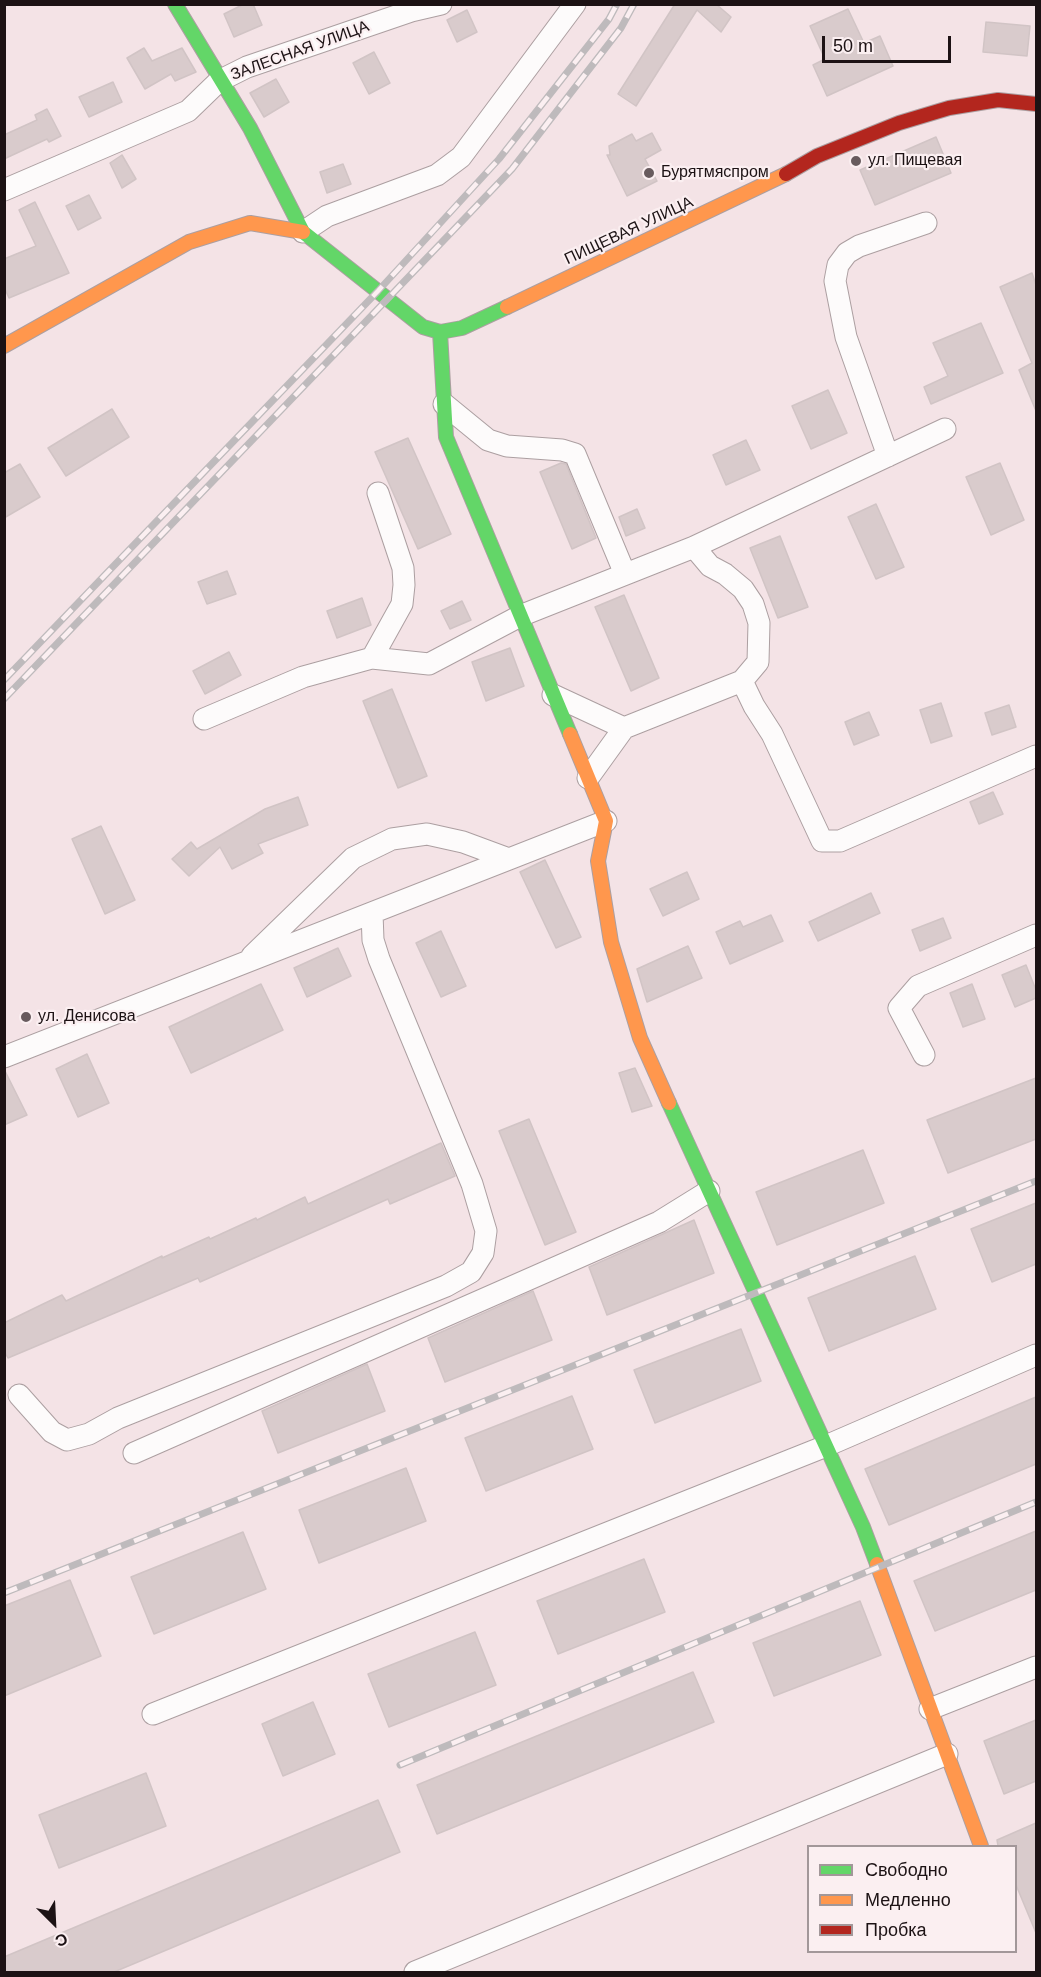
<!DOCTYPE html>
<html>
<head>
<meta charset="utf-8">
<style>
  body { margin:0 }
  #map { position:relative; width:1041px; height:1977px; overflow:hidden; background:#f4e3e6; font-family:Helvetica,sans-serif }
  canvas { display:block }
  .frame { position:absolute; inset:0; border:6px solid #1c1214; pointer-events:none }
  .legend { position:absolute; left:807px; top:1845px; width:210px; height:108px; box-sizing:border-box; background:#fbeff1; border:2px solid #a29799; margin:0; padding:8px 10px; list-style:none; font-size:18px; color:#1c1214 }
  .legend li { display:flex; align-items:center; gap:12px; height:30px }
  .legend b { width:30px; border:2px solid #a29799 }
  .north { position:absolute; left:24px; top:1893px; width:60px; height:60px; -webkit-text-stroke:4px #fbeff1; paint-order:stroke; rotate:156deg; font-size:16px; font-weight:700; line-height:24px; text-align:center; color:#1c1214 }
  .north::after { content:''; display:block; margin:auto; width:21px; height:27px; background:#1c1214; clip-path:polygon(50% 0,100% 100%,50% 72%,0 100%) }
  .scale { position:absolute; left:822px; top:36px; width:129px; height:27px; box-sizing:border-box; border:3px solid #1c1214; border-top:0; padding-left:8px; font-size:18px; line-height:21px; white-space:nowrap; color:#1c1214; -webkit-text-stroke:4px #fbeff1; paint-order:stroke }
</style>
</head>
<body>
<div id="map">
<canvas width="1041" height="1977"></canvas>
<div class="frame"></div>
<ul class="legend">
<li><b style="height:8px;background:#63d668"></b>Свободно</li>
<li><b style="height:8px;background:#ff974d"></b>Медленно</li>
<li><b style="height:8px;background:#b3261e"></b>Пробка</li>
</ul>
<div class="north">С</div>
<div class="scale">50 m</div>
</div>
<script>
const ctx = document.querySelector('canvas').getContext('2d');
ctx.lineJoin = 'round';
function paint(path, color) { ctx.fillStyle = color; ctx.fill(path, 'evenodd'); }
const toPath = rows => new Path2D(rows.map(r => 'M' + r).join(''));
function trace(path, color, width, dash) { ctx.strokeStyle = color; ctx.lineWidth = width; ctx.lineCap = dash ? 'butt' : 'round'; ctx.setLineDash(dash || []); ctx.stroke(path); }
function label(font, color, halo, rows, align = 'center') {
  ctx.font = font + ' Helvetica,sans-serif'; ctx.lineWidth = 4.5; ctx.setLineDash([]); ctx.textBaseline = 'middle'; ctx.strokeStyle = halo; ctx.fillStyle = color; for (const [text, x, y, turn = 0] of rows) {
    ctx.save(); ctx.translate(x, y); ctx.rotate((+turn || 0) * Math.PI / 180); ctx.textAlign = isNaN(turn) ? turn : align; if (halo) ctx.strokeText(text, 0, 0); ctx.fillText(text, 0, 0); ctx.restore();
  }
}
const building = toPath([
  [244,4,253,4,262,25,234,37,224,14,244,4],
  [675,4,716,4,731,17,721,32,697,10,636,106,618,94,675,4],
  [848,9,864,43,880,36,893,66,827,96,813,65,825,59,810,26,848,9],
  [467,10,477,32,457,42,447,20,467,10],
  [986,22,1030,26,1027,56,983,52,986,22],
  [144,48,152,61,182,48,196,72,175,81,171,74,145,89,127,58,144,48],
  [374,52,390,83,369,94,353,63,374,52],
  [276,79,289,102,264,117,250,93,276,79],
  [113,82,122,102,89,117,79,97,113,82],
  [47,109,61,136,49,142,47,139,4,159,4,135,37,120,35,115,47,109],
  [652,133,661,150,645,159,657,181,627,196,607,155,610,155,609,146,632,134,636,141,652,133],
  [936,137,951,173,875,205,860,170,936,137],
  [122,155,136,179,122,188,110,163,122,155],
  [343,164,351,184,327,193,320,172,343,164],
  [89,195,101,218,78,230,66,206,89,195],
  [35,202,69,273,9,298,4,287,4,259,36,246,19,210,35,202],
  [1032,273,1036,285,1036,411,1019,370,1032,363,1000,287,1032,273],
  [981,323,1003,373,931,404,924,387,948,376,933,343,981,323],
  [828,390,847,433,811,449,792,406,828,390],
  [112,409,129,437,66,476,48,448,112,409],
  [408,438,451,534,418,549,375,452,408,438],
  [746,440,760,470,726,485,713,455,746,440],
  [561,463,566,464,596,538,572,549,540,472,561,463],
  [1000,463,1024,520,991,535,966,477,1000,463],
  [20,464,40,497,4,518,4,473,20,464],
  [876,504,904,567,876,579,848,517,876,504],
  [637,509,645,528,626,536,619,517,637,509],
  [780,536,808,607,778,618,750,548,780,536],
  [227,571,236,594,207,604,198,582,227,571],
  [624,595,659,678,631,691,595,607,624,595],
  [362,598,371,625,337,638,327,611,362,598],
  [462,601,471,620,450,629,441,611,462,601],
  [510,648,524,686,486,701,472,662,510,648],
  [229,652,241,675,205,694,193,671,229,652],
  [392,689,427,776,398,788,363,701,392,689],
  [941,703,952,736,931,743,920,710,941,703],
  [1009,705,1016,727,992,735,985,713,1009,705],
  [869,712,879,735,854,745,845,722,869,712],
  [993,792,1003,814,979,824,970,802,993,792],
  [298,797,308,825,258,844,263,853,232,869,220,847,189,876,172,859,191,842,197,849,265,809,298,797],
  [101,826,135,900,105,914,72,839,101,826],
  [545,860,581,937,556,948,520,872,545,860],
  [687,872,699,899,663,916,650,889,687,872],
  [871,893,880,913,818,941,809,922,871,893],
  [771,915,783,941,730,964,716,932,740,921,743,927,771,915],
  [943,918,951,938,920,951,912,930,943,918],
  [441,931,466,986,441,997,416,943,441,931],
  [688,946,702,978,647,1002,637,969,688,946],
  [338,948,351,976,307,997,294,968,338,948],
  [1026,965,1036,990,1036,998,1015,1007,1002,975,1026,965],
  [261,984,283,1030,191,1073,169,1027,261,984],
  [972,984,985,1019,963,1027,950,993,972,984],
  [87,1054,109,1103,78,1117,56,1069,87,1054],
  [635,1068,652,1106,632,1112,619,1073,635,1068],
  [4,1069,27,1115,4,1125,4,1069],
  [1036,1078,1036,1139,948,1173,927,1120,1036,1078],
  [529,1119,576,1232,545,1245,499,1131,529,1119],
  [441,1143,455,1176,390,1204,388,1199,200,1282,198,1278,8,1358,4,1351,4,1323,41,1305,62,1295,66,1301,162,1256,162,1258,209,1237,210,1239,256,1218,257,1220,305,1197,308,1204,441,1143],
  [863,1150,884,1203,777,1245,756,1192,863,1150],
  [1036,1203,1036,1264,992,1282,971,1229,1036,1203],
  [694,1220,714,1273,607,1315,589,1267,694,1220],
  [915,1256,936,1309,829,1351,808,1298,915,1256],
  [533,1291,552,1340,445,1382,428,1338,533,1291],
  [741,1329,761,1381,655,1423,634,1370,741,1329],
  [367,1364,385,1411,278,1453,262,1411,367,1364],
  [572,1396,593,1449,486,1491,465,1438,572,1396],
  [1036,1397,1036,1464,889,1525,865,1469,1036,1397],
  [406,1468,426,1521,319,1563,299,1510,406,1468],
  [1036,1531,1036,1590,935,1631,914,1581,1036,1531],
  [243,1532,266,1589,154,1634,131,1577,243,1532],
  [644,1559,665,1612,558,1654,537,1601,644,1559],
  [70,1580,101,1656,4,1696,4,1606,70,1580],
  [860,1601,881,1655,774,1696,753,1643,860,1601],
  [475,1632,496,1685,389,1727,368,1674,475,1632],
  [693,1672,714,1722,437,1834,417,1785,693,1672],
  [313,1702,335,1754,283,1776,262,1724,313,1702],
  [1036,1720,1036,1781,1004,1794,984,1741,1036,1720],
  [146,1773,166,1826,59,1868,39,1815,146,1773],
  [378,1800,400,1852,114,1972,4,1972,4,1957,378,1800],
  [1036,1823,1036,1933,1016,1885,1016,1846,998,1846,997,1840,1036,1823]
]);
paint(building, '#d9cbcc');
trace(building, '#d1c4c5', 1.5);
const street = toPath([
  [4,190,188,111,219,81,247,67,411,11,441,4],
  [303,232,327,216,437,175,461,157,575,4],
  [444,404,488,440,507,446,562,450,575,454,625,574],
  [888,456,846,337,835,281,838,265,847,253,859,246,926,223],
  [694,547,710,566,725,574,743,589,753,604,759,623,758,662,742,681,754,706,772,734,822,841,840,841,1036,756],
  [372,658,402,604,404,585,403,568,378,493],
  [553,695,624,728],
  [204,719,303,677,372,658,429,664,520,616,694,547,945,429],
  [588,778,624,728,742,681],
  [252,956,353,858,392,839,427,834,463,842,509,859],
  [924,1055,899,1008,918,986,1036,935],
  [4,1057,606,821],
  [19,1395,52,1432,67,1440,89,1434,118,1418,446,1286,471,1272,483,1253,486,1231,472,1184,379,959,373,940,372,913],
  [134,1453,659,1222,709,1191],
  [930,1709,1036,1667],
  [153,1714,826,1446,1036,1355],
  [415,1972,947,1754]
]);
const fast = toPath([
  [175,4,250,128,303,232,423,327,440,332,462,328,507,307],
  [440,332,446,437,570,734],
  [669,1103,863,1527,877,1564]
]);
const slow = toPath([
  [507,307,786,174],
  [4,346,189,242,250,223,303,232],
  [570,734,606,821,598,861,611,942,640,1038,669,1103],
  [877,1564,981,1846]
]);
const jam = toPath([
  [786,174,817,156,899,123,949,108,998,100,1036,104]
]);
trace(street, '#ac9fa1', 23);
trace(fast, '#ac9fa1', 16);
trace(slow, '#ac9fa1', 16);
trace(jam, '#ac9fa1', 16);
trace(street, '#fdfbfb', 21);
trace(fast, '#63d668', 14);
trace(slow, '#ff974d', 14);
trace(jam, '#b3261e', 14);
const rail = toPath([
  [4,680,378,291,499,159,609,19,617,4],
  [4,699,512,169,621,28,634,4],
  [4,1593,1036,1181],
  [400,1765,1036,1502]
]);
trace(rail, '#bebabc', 7);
trace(rail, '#fbeff1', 4.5, [14]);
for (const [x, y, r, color] of [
  [856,161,6,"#685b5e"],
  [649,173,6,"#685b5e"],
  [26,1017,6,"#685b5e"]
]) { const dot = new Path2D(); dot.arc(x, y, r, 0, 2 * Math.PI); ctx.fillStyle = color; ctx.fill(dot); trace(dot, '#fbeff1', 2); }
label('16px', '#1c1214', '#fbeff1', [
  ["ЗАЛЕСНАЯ УЛИЦА",300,51,-20],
  ["ПИЩЕВАЯ УЛИЦА",629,231,-25]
]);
label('16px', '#1c1214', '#fbeff1', [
  ["ул. Пищевая",868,161],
  ["Бурятмяспром",661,173],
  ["ул. Денисова",38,1017]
], 'left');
</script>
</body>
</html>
